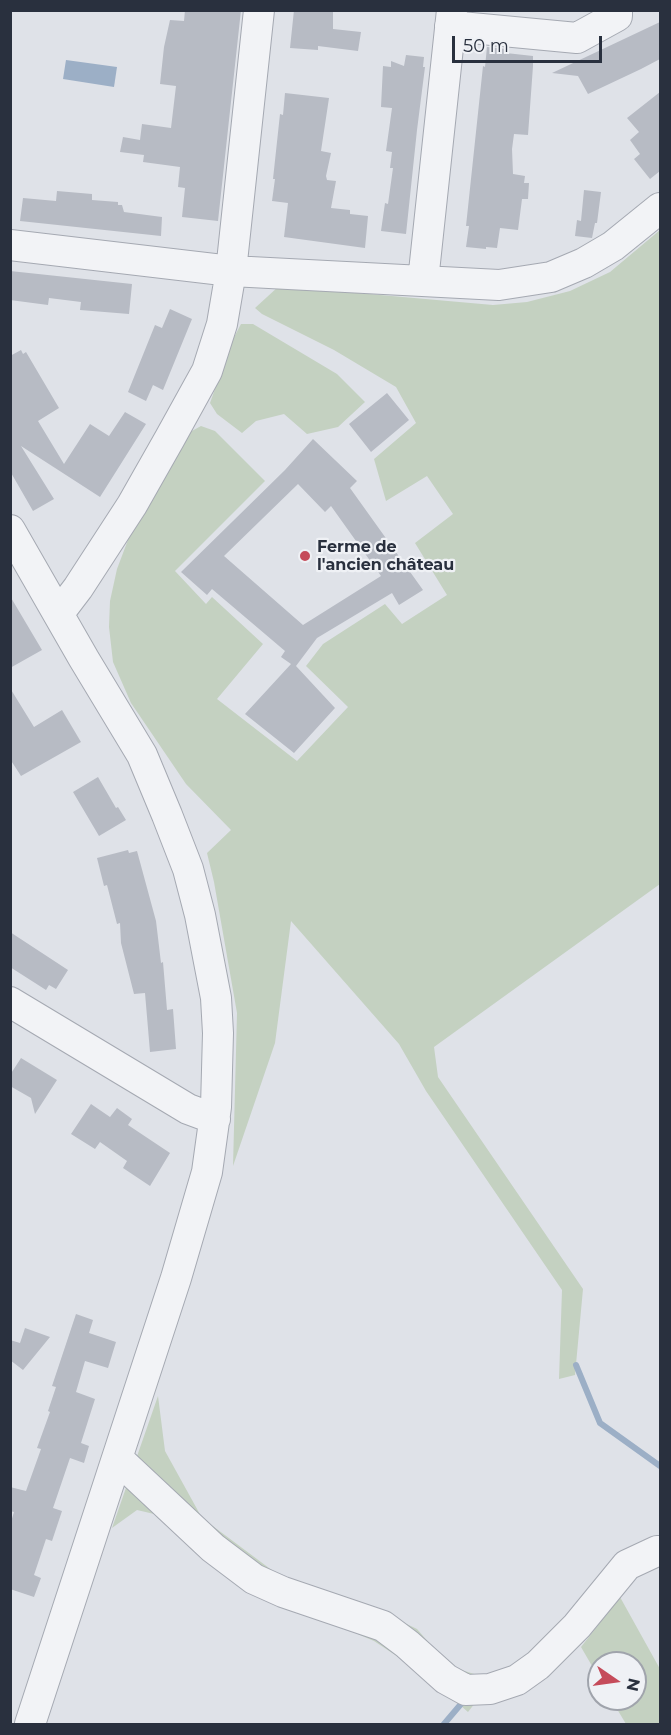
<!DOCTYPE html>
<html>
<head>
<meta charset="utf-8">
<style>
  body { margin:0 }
  #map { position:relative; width:671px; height:1735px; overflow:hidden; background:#dfe2e8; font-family:Montserrat,sans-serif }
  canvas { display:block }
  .frame { position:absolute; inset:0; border:12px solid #29303e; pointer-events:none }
  .north { position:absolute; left:587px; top:1651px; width:60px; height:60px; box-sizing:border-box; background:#eff1f5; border:2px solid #a0a4ac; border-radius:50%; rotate:103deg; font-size:16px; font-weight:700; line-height:24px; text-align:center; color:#29303e }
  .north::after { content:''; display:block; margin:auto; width:21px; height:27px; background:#c54b5a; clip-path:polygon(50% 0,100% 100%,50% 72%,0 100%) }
  .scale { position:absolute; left:452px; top:36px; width:150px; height:27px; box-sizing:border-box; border:3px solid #29303e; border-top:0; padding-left:8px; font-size:18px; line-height:21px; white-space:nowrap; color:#29303e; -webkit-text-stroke:4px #eff1f5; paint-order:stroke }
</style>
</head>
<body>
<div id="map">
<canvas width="671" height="1735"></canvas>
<div class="frame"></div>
<div class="north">N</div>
<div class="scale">50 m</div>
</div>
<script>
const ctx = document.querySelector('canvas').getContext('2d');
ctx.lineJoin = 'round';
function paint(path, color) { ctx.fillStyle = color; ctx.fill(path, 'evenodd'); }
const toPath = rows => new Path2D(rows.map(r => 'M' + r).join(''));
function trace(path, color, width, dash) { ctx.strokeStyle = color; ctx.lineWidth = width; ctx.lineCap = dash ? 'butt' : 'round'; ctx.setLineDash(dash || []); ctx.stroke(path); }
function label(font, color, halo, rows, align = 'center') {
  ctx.font = font + ' Montserrat,sans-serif'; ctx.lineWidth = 4.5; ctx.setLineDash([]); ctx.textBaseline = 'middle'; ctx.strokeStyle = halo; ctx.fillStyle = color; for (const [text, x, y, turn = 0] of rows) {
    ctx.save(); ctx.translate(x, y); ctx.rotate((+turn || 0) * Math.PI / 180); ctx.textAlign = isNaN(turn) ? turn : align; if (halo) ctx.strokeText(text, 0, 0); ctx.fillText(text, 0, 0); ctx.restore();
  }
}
paint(toPath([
  [660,230,660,884,434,1047,438,1077,583,1289,575,1375,559,1379,562,1290,426,1091,399,1044,291,921,275,1043,233,1166,237,1013,214,882,207,853,231,830,186,784,131,703,113,662,109,627,110,601,117,569,134,524,190,432,201,426,215,431,265,481,175,571,206,604,212,597,263,644,217,699,297,761,348,707,306,666,323,644,385,604,402,624,447,595,415,543,453,514,427,476,386,501,374,459,416,423,396,387,334,350,262,314,255,308,279,286,493,305,527,302,570,291,610,272],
  [241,324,253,324,337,374,365,402,338,427,307,434,284,414,256,421,242,433,217,414,210,403,232,341],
  [158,1396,165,1451,202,1518,277,1574,361,1602,417,1629,449,1666,493,1680,468,1712,424,1674,374,1641,294,1607,167,1517,137,1510,112,1528],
  [620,1597,660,1669,660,1724,626,1724,611,1699,635,1699,635,1663,599,1663,599,1678,581,1647]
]), '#c4d1c1');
paint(toPath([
  [66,60,117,67,114,87,63,79]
]), '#9cafc6');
trace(toPath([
  [576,1365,600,1423,660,1466],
  [444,1724,461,1704]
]), '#9cafc6', 6);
paint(toPath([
  [185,10,241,10,218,221,182,217,185,188,178,187,180,167,143,162,144,155,120,152,123,137,140,140,142,124,171,128,176,86,160,84,164,47,170,20,184,21],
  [294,10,333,10,333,29,361,32,358,51,318,46,318,50,290,48],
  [660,22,660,59,641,69,588,94,578,76,552,73],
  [487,47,507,49,506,53,533,56,533,66,528,135,514,134,512,149,513,174,525,176,524,183,529,183,528,199,522,199,518,230,500,228,497,248,486,247,486,249,466,247,469,226,466,226,483,66,485,67],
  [406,55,424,57,423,67,425,67,417,130,406,234,381,231,385,203,388,204,393,168,390,168,392,152,386,151,392,108,381,107,383,66,391,67,391,61,404,66],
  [660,92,660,171,650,179,634,159,640,154,630,140,639,132,627,118],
  [285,93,329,98,321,151,331,153,326,176,327,180,336,181,331,208,350,210,350,214,368,216,365,248,284,237,288,203,272,201,275,179,273,179,280,114,283,115],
  [584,190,601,192,597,223,595,223,592,238,575,236,577,220,581,221],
  [57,191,92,194,92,200,118,202,118,205,122,205,124,212,162,217,161,236,20,221,23,198,56,201],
  [10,271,132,284,129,314,80,310,81,302,49,298,48,305,10,300],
  [170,309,192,319,163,390,153,385,146,401,128,392,155,325,162,328],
  [21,350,23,354,26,352,59,408,38,421,64,464,90,424,109,436,125,412,146,424,100,497,21,446,54,499,33,511,10,471,10,356],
  [387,393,409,420,371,452,349,424],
  [313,439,357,481,350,488,423,590,399,605,392,593,317,638,296,666,335,708,294,753,245,714,291,664,281,657,285,651,212,589,207,595,181,572,285,470],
  [298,484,325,512,331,506,381,576,303,625,224,556],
  [10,596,42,650,10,668],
  [10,688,34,727,62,710,81,742,21,776,10,759],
  [98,777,116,808,118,807,126,820,99,836,73,792],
  [128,850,129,853,137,851,156,921,161,963,163,962,167,1010,173,1009,176,1049,150,1052,145,993,134,994,121,943,120,923,117,924,107,885,104,886,97,858],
  [10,932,68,970,56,989,49,985,46,990,10,967],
  [21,1058,57,1080,35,1114,31,1098,10,1086,10,1075],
  [91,1104,110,1117,117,1108,132,1119,128,1125,170,1153,150,1186,123,1168,127,1161,100,1142,95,1149,71,1134],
  [76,1314,93,1320,89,1333,116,1342,108,1368,85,1361,76,1392,95,1399,81,1443,89,1446,84,1463,70,1458,53,1508,62,1511,52,1541,46,1539,34,1575,41,1578,34,1597,10,1589,10,1525,14,1512,10,1511,10,1487,26,1491,41,1449,37,1448,50,1412,48,1411,56,1387,52,1386],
  [25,1328,50,1337,23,1370,10,1360,10,1340,20,1343]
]), '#b7bbc4');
const minor = toPath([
  [450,26,577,38,617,16,617,10],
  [10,245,231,271,499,285,551,277,584,263,613,246,660,208],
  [423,281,452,10],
  [10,530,84,659,142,755,167,815,188,869,200,915,216,998,218,1033,216,1107,207,1172,176,1278,30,1724],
  [59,613,78,588,132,505,170,438,207,371,222,324,231,271,259,10],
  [10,1002,188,1109,215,1119],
  [118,1459,213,1548,254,1579,283,1592,383,1626,407,1644,446,1679,466,1690,490,1689,517,1680,538,1665,577,1626,627,1565,657,1551,660,1551]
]);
trace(minor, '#a5a9b2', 32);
trace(minor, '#f2f3f6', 30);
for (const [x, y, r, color] of [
  [305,556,6,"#c54b5a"]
]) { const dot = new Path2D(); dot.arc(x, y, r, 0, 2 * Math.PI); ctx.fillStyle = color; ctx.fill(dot); trace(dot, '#eff1f5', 2); }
label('bold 16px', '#29303e', '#eff1f5', [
  ["Ferme de",317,547],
  ["l'ancien château",317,565]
], 'left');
</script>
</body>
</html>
